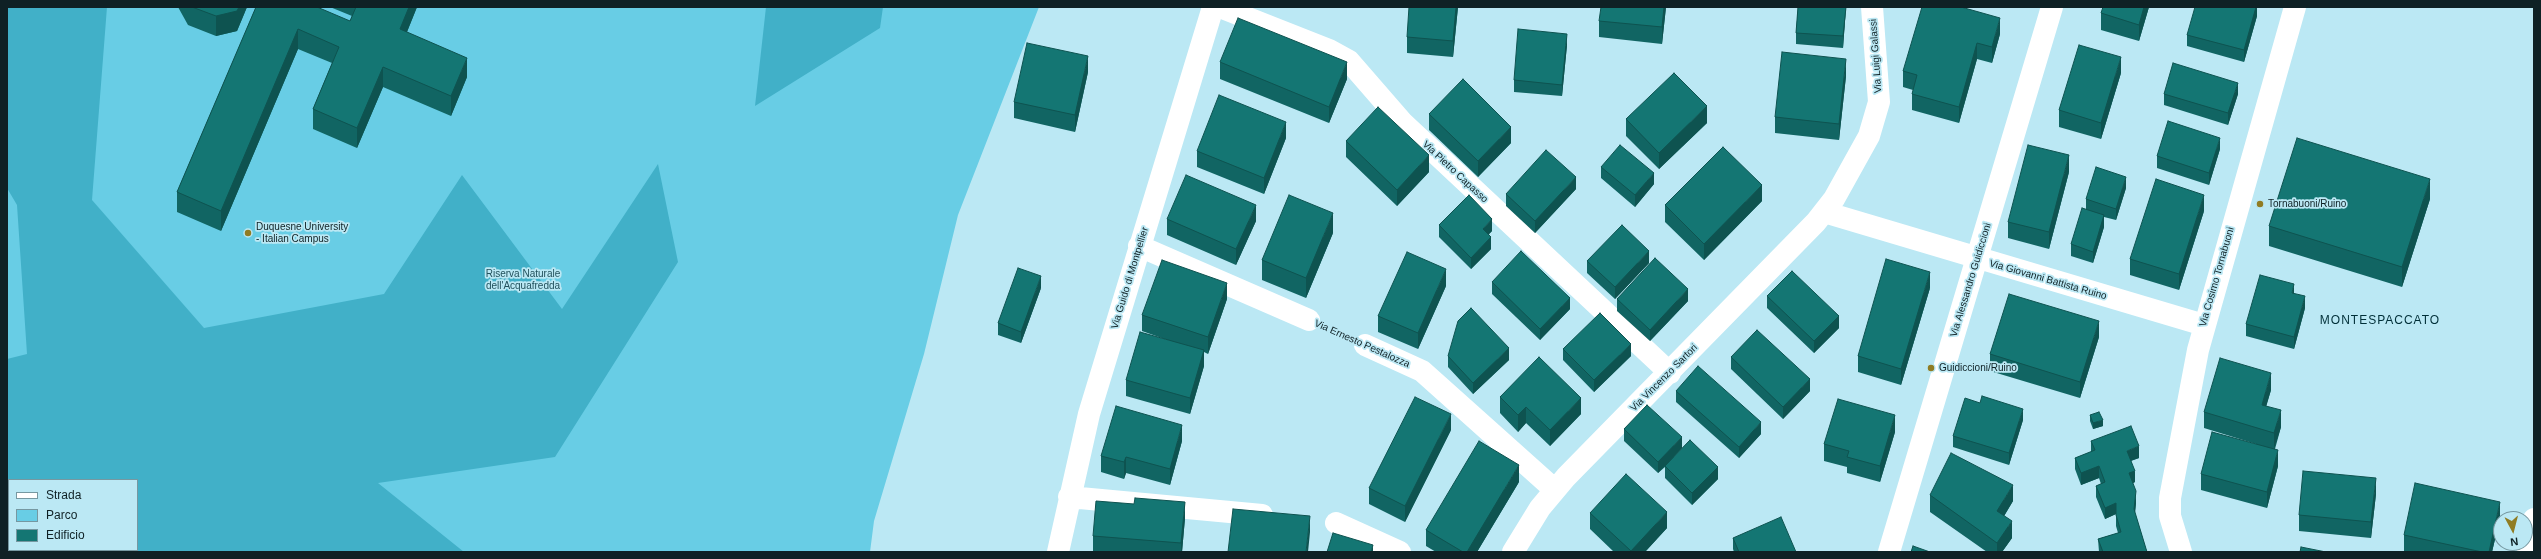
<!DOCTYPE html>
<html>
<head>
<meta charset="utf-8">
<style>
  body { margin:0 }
  #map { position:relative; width:2541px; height:559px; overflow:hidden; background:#bbe8f4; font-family:Helvetica,sans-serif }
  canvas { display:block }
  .frame { position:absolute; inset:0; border:8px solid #0f2125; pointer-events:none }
  .legend { position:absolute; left:8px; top:479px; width:130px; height:72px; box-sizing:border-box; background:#bbe8f4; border:1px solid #7698a1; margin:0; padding:5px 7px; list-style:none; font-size:12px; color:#0f2125 }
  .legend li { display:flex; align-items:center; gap:8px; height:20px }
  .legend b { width:20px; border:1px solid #7698a1 }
  .north { position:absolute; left:2493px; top:511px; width:40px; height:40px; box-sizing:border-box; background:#bbe8f4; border:1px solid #7698a1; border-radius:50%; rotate:173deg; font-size:11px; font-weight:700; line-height:16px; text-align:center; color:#0f2125 }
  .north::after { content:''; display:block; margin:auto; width:14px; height:18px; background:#907c23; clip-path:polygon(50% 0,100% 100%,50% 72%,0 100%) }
</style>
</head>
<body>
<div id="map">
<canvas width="2541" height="559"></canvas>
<div class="frame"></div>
<ul class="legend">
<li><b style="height:5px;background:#fff"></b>Strada</li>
<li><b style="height:11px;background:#68cde5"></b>Parco</li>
<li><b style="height:11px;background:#147673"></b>Edificio</li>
</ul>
<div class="north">N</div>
</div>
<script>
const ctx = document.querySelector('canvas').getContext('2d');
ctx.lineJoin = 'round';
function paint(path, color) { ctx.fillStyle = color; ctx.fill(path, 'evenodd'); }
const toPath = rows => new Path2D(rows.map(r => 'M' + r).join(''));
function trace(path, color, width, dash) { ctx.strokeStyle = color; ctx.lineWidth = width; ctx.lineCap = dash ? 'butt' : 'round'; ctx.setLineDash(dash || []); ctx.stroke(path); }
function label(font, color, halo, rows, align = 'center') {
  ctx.font = font + ' Helvetica,sans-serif'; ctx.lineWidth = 3.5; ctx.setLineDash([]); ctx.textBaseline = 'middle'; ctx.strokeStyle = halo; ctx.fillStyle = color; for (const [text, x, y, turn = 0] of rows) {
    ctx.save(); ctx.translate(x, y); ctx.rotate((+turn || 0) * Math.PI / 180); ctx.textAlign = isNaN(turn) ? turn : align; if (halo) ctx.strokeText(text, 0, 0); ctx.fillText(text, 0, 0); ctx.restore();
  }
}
paint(toPath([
  [7,7,1039,7,958,215,924,354,874,521,870,552,7,552],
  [9,480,137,480,137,550,9,550]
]), '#68cde5');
paint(toPath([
  [7,7,107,7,92,200,204,328,384,294,462,175,562,309,658,164,678,262,555,457,378,483,464,552,128,552,107,550,137,550,137,480,9,480,9,541,7,541,7,359,27,354,17,205,7,188],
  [766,7,883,7,880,28,755,106]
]), '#41b0c8');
trace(toPath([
  [1331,330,1344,336]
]), '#81a5ae', 2.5, [2, 2]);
trace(toPath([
  [1220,7,1329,50,1349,61,1402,122,1670,373],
  [1824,212,2204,325],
  [1139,246,1309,320],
  [1365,345,1422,371,1555,490],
  [1069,497,1262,515],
  [1336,523,1400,552],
  [1058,552,1089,414,1213,7],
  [1513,552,1540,508,1566,477,1816,222,1834,199,1869,136,1879,102,1872,7],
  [1889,552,2052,7],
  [2181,552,2170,516,2170,498,2198,350,2295,7]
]), '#fff', 22);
trace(toPath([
  [2528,552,2534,519]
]), '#fff', 22);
paint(toPath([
  [178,7,247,7,237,31,216,36,188,25],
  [256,7,350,21,352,16,330,7,417,7,407,32,467,77,451,116,383,87,357,148,313,129,313,109,332,63,298,49,221,231,177,212,177,192],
  [1458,7,1453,57,1407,53,1407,37],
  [1666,7,1662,44,1599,37,1599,21],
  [1798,7,1846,7,1843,48,1796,44,1796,33],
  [2149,7,2139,41,2101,30,2101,13],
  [2257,7,2257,16,2244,62,2187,46,2187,35],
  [2000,34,1992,63,1977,59,1959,123,1912,110,1912,94,1913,90,1903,87,1903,71],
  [1567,45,1562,96,1514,92,1514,80],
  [1220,62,1347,79,1329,123,1220,79],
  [1088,72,1075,132,1014,118,1014,102],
  [2121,73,2101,139,2059,127,2059,110],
  [1846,76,1839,140,1775,133,1775,117],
  [2164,94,2238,94,2228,125,2164,105],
  [1429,114,1511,143,1478,177,1429,130],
  [1626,119,1707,123,1659,169,1626,136],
  [1286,138,1264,194,1197,167,1197,151],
  [1346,141,1429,172,1397,206,1346,157],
  [2220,149,2209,185,2157,168,2157,156],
  [1601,167,1654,184,1635,207,1601,178],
  [2069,172,2049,249,2008,238,2008,222],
  [2126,188,2116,220,2104,217,2104,227,2093,263,2071,256,2071,244,2086,210,2086,199],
  [1576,189,1535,233,1506,206,1506,194],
  [2430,199,2402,287,2269,246,2269,226],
  [1762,201,1704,260,1665,222,1665,205],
  [2204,211,2179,290,2130,275,2130,259],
  [1167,219,1256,221,1236,265,1167,235],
  [1439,225,1492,231,1489,234,1491,249,1471,269,1439,237],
  [1333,233,1306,298,1262,280,1262,260],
  [1587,261,1649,263,1615,299,1587,273],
  [1492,282,1570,309,1540,340,1492,294],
  [1446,286,1418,349,1378,332,1378,316],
  [1041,288,1021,343,998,335,998,323],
  [1930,288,1901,385,1858,372,1858,356],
  [1767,296,1839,328,1814,353,1767,308],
  [1227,299,1208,354,1204,352,1204,366,1190,414,1126,396,1126,380,1170,341,1142,331,1142,315],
  [1617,299,1688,301,1650,341,1617,311],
  [2305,308,2294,349,2246,336,2246,324],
  [2099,337,2080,398,1990,371,1990,354],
  [1563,349,1631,356,1594,392,1563,360],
  [1448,356,1509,360,1473,394,1448,367],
  [1731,357,1810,391,1783,419,1731,369],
  [2271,390,2266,406,2281,427,2275,449,2278,466,2267,508,2201,490,2201,474,2256,444,2204,428,2204,412],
  [1676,391,1761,434,1739,458,1676,402],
  [1500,397,1581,414,1550,446,1526,423,1518,432,1500,413],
  [2090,415,2103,426,2093,429,2090,421],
  [2023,420,2009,465,1953,447,1953,436],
  [1624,429,1682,448,1674,457,1718,479,1692,505,1665,478,1665,467,1658,473,1624,441],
  [1451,430,1405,522,1369,504,1369,488],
  [1895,432,1880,482,1847,473,1847,467,1824,461,1824,444],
  [1182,441,1170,485,1126,473,1124,479,1101,472,1101,456],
  [2091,441,2139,458,2131,461,2135,482,2133,483,2136,503,2135,513,2147,552,2099,552,2098,539,2118,533,2116,526,2116,514,2105,519,2096,497,2096,486,2101,484,2099,478,2081,485,2075,469,2075,458,2091,452],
  [1519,482,1477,552,1436,552,1426,546,1426,530],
  [2376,494,2371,538,2299,531,2299,515],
  [1930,495,2013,501,2004,516,2012,538,2002,552,1987,552,1930,512],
  [1134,504,1185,518,1182,552,1093,552,1093,536],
  [1590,513,1667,528,1645,552,1614,552,1590,529],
  [2500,518,2492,552,2404,552,2404,535],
  [1733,538,1796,552,1734,552,1733,549]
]), '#116563');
paint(toPath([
  [239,7,247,7,237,31,216,36,216,16],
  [409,7,417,7,400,49,400,29],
  [1456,7,1458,7,1453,57,1453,41],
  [1664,7,1666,7,1662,44,1662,27],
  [1846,7,1843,48,1843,36],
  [2144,7,2149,7,2139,41,2139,25],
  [2256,7,2257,7,2257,16,2244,62,2244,50],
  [2000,18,2000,34,1992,63,1992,47],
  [298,29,298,49,221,231,221,211],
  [1567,34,1567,45,1562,96,1562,85],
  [1977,43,1977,59,1959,123,1959,107],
  [1088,56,1088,72,1075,132,1075,115],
  [2121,57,2121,73,2101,139,2101,123],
  [467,58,467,77,451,116,451,96],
  [1846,59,1846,76,1839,140,1839,124],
  [1347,62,1347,79,1329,123,1329,107],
  [383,67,383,87,357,148,357,128],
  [2238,83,2238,94,2228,125,2228,113],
  [1707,106,1707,123,1659,169,1659,153],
  [1286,122,1286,138,1264,194,1264,178],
  [1511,127,1511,143,1478,177,1478,161],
  [2220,138,2220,149,2209,185,2209,173],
  [1429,155,1429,172,1397,206,1397,190],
  [2069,155,2069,172,2049,249,2049,232],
  [1654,173,1654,184,1635,207,1635,195],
  [1576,177,1576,189,1535,233,1535,221],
  [2126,177,2126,188,2116,220,2116,209],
  [2430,179,2430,199,2402,287,2402,267],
  [1762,185,1762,201,1704,260,1704,244],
  [2204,195,2204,211,2179,290,2179,274],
  [1256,205,1256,221,1236,265,1236,249],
  [1333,213,1333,233,1306,298,1306,278],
  [2104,215,2104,227,2093,263,2093,252],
  [1492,219,1492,231,1483,240,1483,229],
  [1491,237,1491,249,1471,269,1471,258],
  [1649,251,1649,263,1615,299,1615,287],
  [1446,269,1446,286,1418,349,1418,333],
  [1930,272,1930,288,1901,385,1901,369],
  [1041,276,1041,288,1021,343,1021,332],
  [1227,283,1227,299,1208,354,1208,337],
  [2294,284,2294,296,2292,293],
  [1688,289,1688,301,1650,341,1650,330],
  [2305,296,2305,308,2294,349,2294,337],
  [1570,298,1570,309,1540,340,1540,329],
  [1839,316,1839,328,1814,353,1814,341],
  [2099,321,2099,337,2080,398,2080,382],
  [1631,344,1631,356,1594,392,1594,380],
  [1509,348,1509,360,1473,394,1473,383],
  [1204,350,1204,366,1190,414,1190,398],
  [2271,373,2271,390,2262,421,2262,405],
  [1810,379,1810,391,1783,419,1783,407],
  [1581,398,1581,414,1550,446,1550,430],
  [1526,407,1526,423,1518,432,1518,415],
  [2023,409,2023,420,2009,465,2009,453],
  [2281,410,2281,427,2274,449,2274,433],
  [1451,414,1451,430,1405,522,1405,506],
  [1895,415,1895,432,1880,482,1880,466],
  [2103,420,2103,426,2093,429,2093,423],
  [1761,422,1761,434,1739,458,1739,447],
  [1182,425,1182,441,1170,485,1170,469],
  [1682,437,1682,448,1658,473,1658,462],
  [2139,446,2139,458,2127,462,2127,451],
  [2278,450,2278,466,2267,508,2267,492],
  [1126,457,1126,473,1124,479,1124,462],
  [1519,465,1519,482,1477,552,1467,552],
  [2099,466,2099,478,2081,485,2081,473],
  [1718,467,1718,479,1692,505,1692,493],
  [2135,471,2135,482,2129,485,2129,473],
  [2376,478,2376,494,2371,538,2371,522],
  [2013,485,2013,501,1997,528,1997,511],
  [2136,491,2136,503,2134,521,2134,509],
  [1185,502,1185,518,1182,552,1181,552,1181,543],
  [2500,502,2500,518,2492,552,2489,552],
  [2116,503,2116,514,2105,519,2105,508],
  [1667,512,1667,528,1645,552,1631,552,1631,551],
  [1310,516,1310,532,1308,552,1306,552],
  [2012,521,2012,538,2002,552,1997,552,1997,543],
  [1373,545,1373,552,1371,552]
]), '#0e5350');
const building = toPath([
  [192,7,239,7,237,11,216,16,192,7],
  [256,7,317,7,350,21,356,7,409,7,400,29,467,58,451,96,383,67,357,128,313,109,339,47,298,29,221,211,177,192,256,7],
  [1409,7,1456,7,1453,41,1407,37,1409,7],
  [1601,7,1664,7,1662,27,1599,21,1601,7],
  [1798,7,1846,7,1843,36,1796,33,1798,7],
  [1922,7,1961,7,2000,18,1992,47,1977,43,1959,107,1912,94,1917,75,1903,71,1922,7],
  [2103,7,2144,7,2139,25,2101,13,2103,7],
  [2195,7,2256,7,2244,50,2187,35,2195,7],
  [1238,18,1347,62,1329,107,1220,62,1238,18],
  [1518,29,1567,34,1562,85,1514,80,1518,29],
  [1027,43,1088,56,1075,115,1014,102,1027,43],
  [2079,45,2121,57,2101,123,2059,110,2079,45],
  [1782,52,1846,59,1839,124,1775,117,1782,52],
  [2173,63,2238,83,2228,113,2164,94,2173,63],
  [1674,73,1707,106,1659,153,1626,119,1674,73],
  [1463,79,1511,127,1478,161,1429,114,1463,79],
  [1219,95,1286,122,1264,178,1197,151,1219,95],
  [1378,107,1429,155,1397,190,1346,141,1378,107],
  [2168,121,2220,138,2209,173,2157,156,2168,121],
  [2297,138,2430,179,2402,267,2269,226,2297,138],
  [1620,145,1654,173,1635,195,1601,167,1620,145],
  [2028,145,2069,155,2049,232,2008,222,2028,145],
  [1723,147,1762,185,1704,244,1665,205,1723,147],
  [1546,150,1576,177,1535,221,1506,194,1546,150],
  [2096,167,2126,177,2116,209,2086,199,2096,167],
  [1186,175,1256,205,1236,249,1167,219,1186,175],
  [2156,179,2204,195,2179,274,2130,259,2156,179],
  [1289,195,1333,213,1306,278,1262,260,1289,195],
  [1469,195,1492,219,1483,229,1491,237,1471,258,1439,225,1469,195],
  [2082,208,2104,215,2093,252,2071,244,2082,208],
  [1622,225,1649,251,1615,287,1587,261,1622,225],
  [1521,251,1570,298,1540,329,1492,282,1521,251],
  [1407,252,1446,269,1418,333,1378,316,1407,252],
  [1655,258,1688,289,1650,330,1617,299,1655,258],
  [1886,259,1930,272,1901,369,1858,356,1886,259],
  [1162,260,1227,283,1208,337,1142,315,1162,260],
  [1018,268,1041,276,1021,332,998,323,1018,268],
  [1792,271,1839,316,1814,341,1767,296,1792,271],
  [2260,275,2294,284,2292,293,2305,296,2294,337,2246,324,2260,275],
  [2009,294,2099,321,2080,382,1990,354,2009,294],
  [1471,308,1509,348,1473,383,1448,356,1458,321,1471,308],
  [1600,313,1631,344,1594,380,1563,349,1600,313],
  [1757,330,1810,379,1783,407,1731,357,1757,330],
  [1140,332,1204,350,1190,398,1126,380,1140,332],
  [1539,357,1581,398,1550,430,1526,407,1518,415,1500,397,1539,357],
  [2220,358,2271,373,2262,405,2281,410,2274,433,2204,412,2220,358],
  [1698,366,1761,422,1739,447,1676,391,1698,366],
  [1982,396,2023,409,2009,453,1953,436,1965,398,1980,403,1982,396],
  [1415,397,1451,414,1405,506,1369,488,1415,397],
  [1838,399,1895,415,1880,466,1847,457,1849,451,1824,444,1838,399],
  [1647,405,1682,437,1658,462,1624,429,1647,405],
  [1116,406,1182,425,1170,469,1126,457,1124,462,1101,456,1116,406],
  [2099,412,2103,420,2093,423,2090,415,2099,412],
  [2131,426,2139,446,2127,451,2135,471,2129,473,2136,491,2134,509,2147,552,2103,552,2098,539,2121,532,2116,515,2116,503,2105,508,2096,486,2105,482,2099,466,2081,473,2075,458,2095,450,2091,441,2131,426],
  [2212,432,2278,450,2267,492,2201,474,2212,432],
  [1690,440,1718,467,1692,493,1665,466,1690,440],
  [1479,441,1519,465,1467,552,1463,552,1426,530,1479,441],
  [1951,453,2013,485,1997,511,2012,521,1997,543,1930,495,1951,453],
  [2303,471,2376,478,2371,522,2299,515,2303,471],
  [1626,474,1667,512,1631,551,1590,513,1626,474],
  [2415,483,2500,502,2489,552,2482,552,2404,535,2415,483],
  [1135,498,1185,502,1181,543,1093,536,1096,501,1134,504,1135,498],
  [1233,509,1310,516,1306,552,1228,552,1233,509],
  [1781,517,1796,552,1739,552,1733,538,1781,517],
  [1333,533,1373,545,1371,552,1327,552,1333,533],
  [1913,546,1930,552,1911,552,1913,546],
  [2301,547,2326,552,2300,552,2301,547]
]);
paint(building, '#147673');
trace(building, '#0e5350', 1);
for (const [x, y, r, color] of [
  [2260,204,4,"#907c23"],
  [248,233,4,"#907c23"],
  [1931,368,4,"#907c23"]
]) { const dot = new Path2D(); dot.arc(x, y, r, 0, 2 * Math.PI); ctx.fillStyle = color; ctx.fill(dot); trace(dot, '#bbe8f4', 1.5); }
label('10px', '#0f2125', '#bbe8f4', [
  ["Via Luigi Galassi",1876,56,-94],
  ["Via Pietro Capasso",1455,172,43],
  ["Via Cosimo Tornabuoni",2217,277,-74],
  ["Via Guido di Montpellier",1130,278,-73],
  ["Via Alessandro Guidiccioni",1971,280,-73],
  ["Via Giovanni Battista Ruino",2048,280,16],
  ["Via Ernesto Pestalozza",1362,344,24],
  ["Via Vincenzo Sartori",1664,378,-45]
]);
label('10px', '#0f2125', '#bbe8f4', [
  ["Tornabuoni/Ruino",2268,204],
  ["Duquesne University",256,227],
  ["- Italian Campus",256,239],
  ["Guidiccioni/Ruino",1939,368]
], 'left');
label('10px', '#22515c', '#bbe8f4', [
  ["Riserva Naturale",523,274],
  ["dell'Acquafredda",523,286]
]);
ctx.letterSpacing = '1px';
label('12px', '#002f38', '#bbe8f4', [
  ["MONTESPACCATO",2380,321]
]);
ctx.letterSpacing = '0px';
</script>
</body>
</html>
